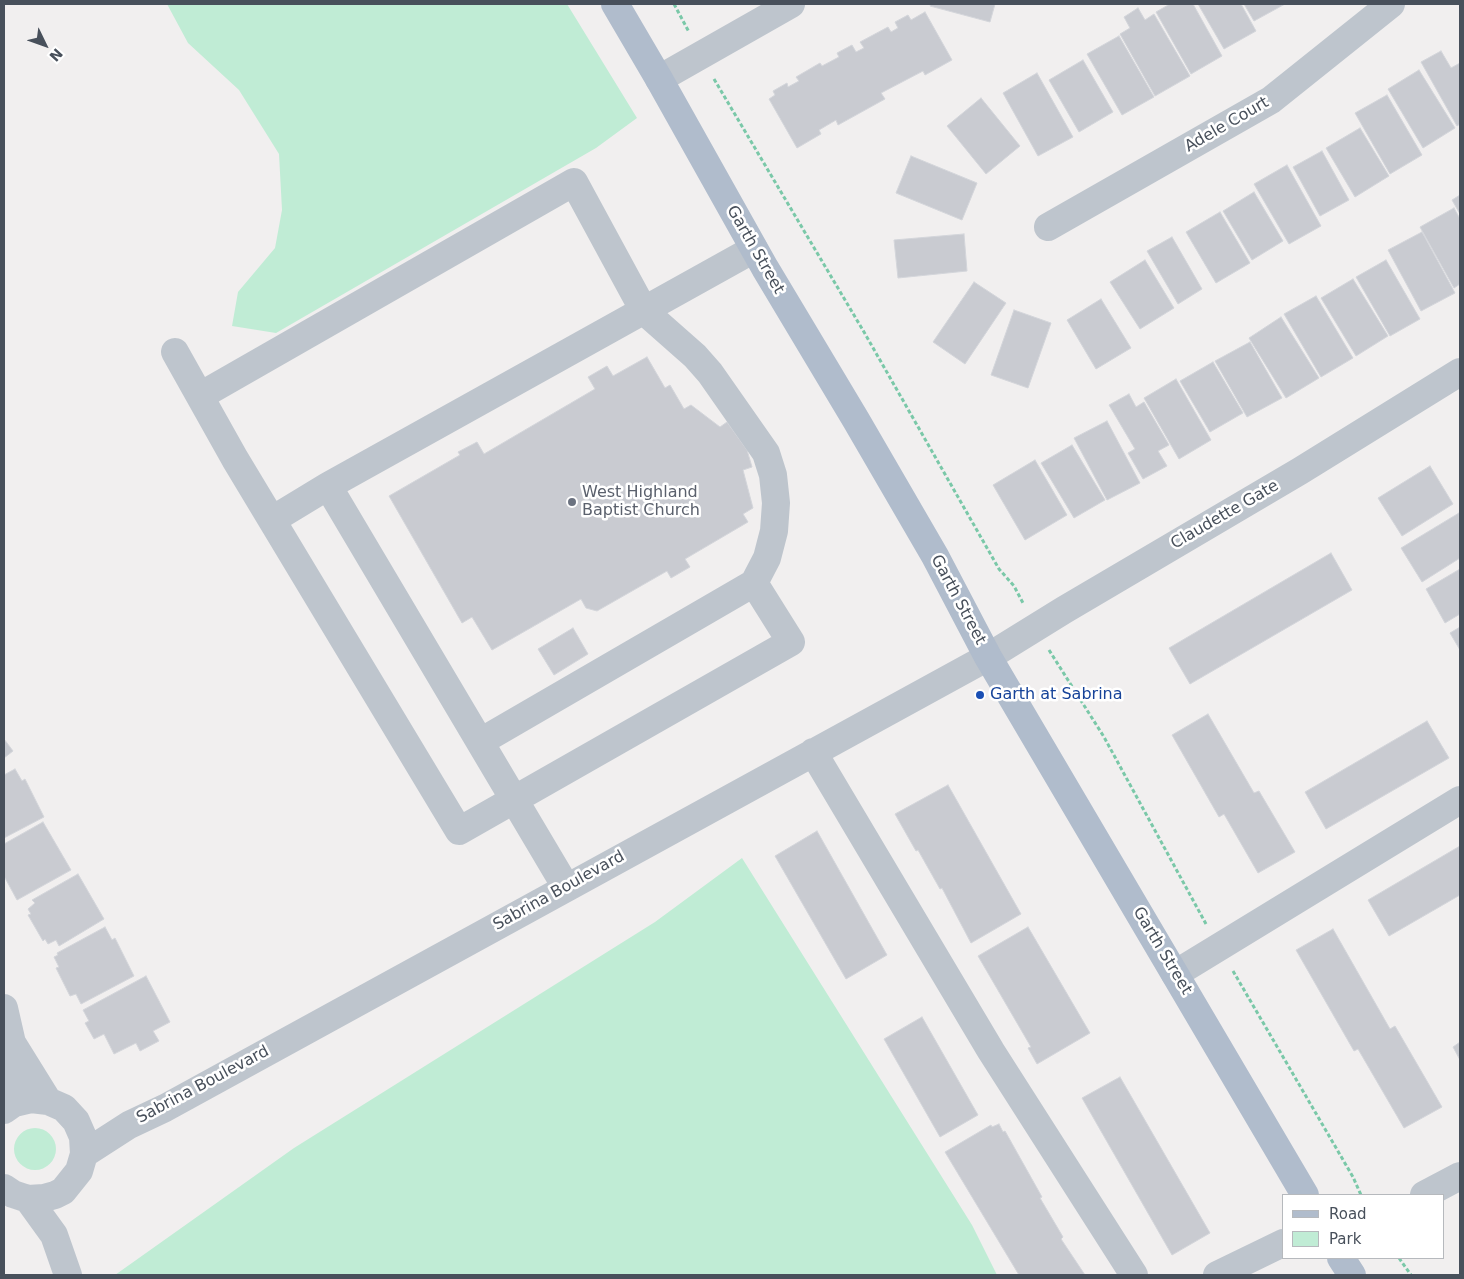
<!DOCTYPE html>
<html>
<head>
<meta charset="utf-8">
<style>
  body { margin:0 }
  #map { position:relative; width:1464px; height:1279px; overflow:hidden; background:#f1efef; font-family:"DejaVu Sans",sans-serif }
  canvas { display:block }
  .frame { position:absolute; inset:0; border:5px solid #48505b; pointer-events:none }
  .legend { position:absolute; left:1282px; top:1194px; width:162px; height:65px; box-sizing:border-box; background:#fff; border:1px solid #b6b9bd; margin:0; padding:6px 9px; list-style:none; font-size:15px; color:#48505b }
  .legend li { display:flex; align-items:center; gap:10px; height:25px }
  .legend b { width:25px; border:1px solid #b6b9bd }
  .north { position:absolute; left:20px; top:20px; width:50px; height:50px; -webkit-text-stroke:4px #fff; paint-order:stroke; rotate:132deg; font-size:14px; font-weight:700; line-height:20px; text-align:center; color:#48505b }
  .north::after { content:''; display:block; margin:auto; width:18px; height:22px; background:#48505b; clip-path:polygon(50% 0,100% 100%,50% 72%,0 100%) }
</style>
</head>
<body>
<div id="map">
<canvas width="1464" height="1279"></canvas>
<div class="frame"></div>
<ul class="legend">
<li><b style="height:6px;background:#b0bccc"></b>Road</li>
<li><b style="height:14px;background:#c0ecd5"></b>Park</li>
</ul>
<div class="north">N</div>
</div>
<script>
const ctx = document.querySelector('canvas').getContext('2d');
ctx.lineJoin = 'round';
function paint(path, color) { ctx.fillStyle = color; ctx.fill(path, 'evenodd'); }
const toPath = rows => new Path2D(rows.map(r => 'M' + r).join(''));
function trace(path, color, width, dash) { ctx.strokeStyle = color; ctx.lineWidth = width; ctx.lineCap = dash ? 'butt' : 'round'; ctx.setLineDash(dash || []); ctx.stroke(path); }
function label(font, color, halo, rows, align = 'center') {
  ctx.font = font + ' "DejaVu Sans",sans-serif'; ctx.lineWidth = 5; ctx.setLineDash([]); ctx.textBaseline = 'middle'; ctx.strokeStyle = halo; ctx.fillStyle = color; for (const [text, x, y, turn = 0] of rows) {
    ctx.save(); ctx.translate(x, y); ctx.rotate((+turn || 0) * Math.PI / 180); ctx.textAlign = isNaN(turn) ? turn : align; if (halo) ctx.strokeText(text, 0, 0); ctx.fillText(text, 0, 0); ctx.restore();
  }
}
paint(toPath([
  [167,4,567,4,637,118,596,148,276,333,232,326,238,292,275,248,282,210,279,154,239,90,188,43],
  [742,858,972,1225,997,1275,115,1275,294,1148,655,922],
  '14 1149a21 21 0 1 1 42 0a21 21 0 1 1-42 0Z'
]), '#c0ecd5');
const building = toPath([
  [931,4,995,4,990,22,930,6,931,4],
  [1170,4,1193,4,1222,56,1191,74,1156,12,1170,4],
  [1198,4,1241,4,1256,31,1224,49,1198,4],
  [1244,4,1285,4,1254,21,1244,4],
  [1138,8,1145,20,1154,14,1190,76,1155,96,1120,34,1130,28,1124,17,1138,8],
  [925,12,952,60,925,75,923,71,881,93,885,99,838,125,836,120,819,130,821,134,797,148,769,99,775,95,773,91,787,83,788,87,799,81,796,77,820,63,822,66,839,57,837,53,852,45,856,52,864,48,860,42,888,27,891,32,898,28,895,22,908,15,911,20,925,12],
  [1119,36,1154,97,1122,115,1087,54,1119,36],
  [1441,51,1451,68,1460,63,1460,124,1457,126,1421,62,1441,51],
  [1083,60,1113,112,1079,132,1049,80,1083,60],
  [1419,70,1455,128,1423,148,1388,89,1419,70],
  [1037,73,1073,137,1038,156,1003,93,1037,73],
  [1387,95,1422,155,1390,174,1355,113,1387,95],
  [981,98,1020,146,986,174,947,126,981,98],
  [1360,128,1389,176,1355,197,1326,148,1360,128],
  [1322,151,1349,200,1320,216,1293,167,1322,151],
  [911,156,977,183,962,220,896,193,911,156],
  [1287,165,1321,226,1289,244,1254,184,1287,165],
  [1254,192,1283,241,1252,260,1223,211,1254,192],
  [1460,195,1460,214,1452,200,1460,195],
  [1454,208,1460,219,1460,284,1454,288,1420,227,1454,208],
  [1220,212,1250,263,1216,283,1186,232,1220,212],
  [1422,232,1455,293,1421,311,1388,250,1422,232],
  [964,234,967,271,898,278,894,240,964,234],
  [1172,237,1202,289,1178,304,1147,251,1172,237],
  [1145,260,1174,308,1140,329,1110,282,1145,260],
  [1386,260,1420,319,1390,336,1356,277,1386,260],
  [1353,279,1388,336,1356,356,1321,298,1353,279],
  [974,282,1006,303,965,364,933,342,974,282],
  [1316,296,1353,358,1321,377,1284,314,1316,296],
  [1101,299,1131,348,1096,369,1067,320,1101,299],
  [1014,310,1051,323,1028,388,991,375,1014,310],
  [1281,317,1319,378,1286,398,1249,338,1281,317],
  [1250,342,1282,398,1247,417,1215,361,1250,342],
  [647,357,665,388,670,385,684,409,691,405,720,427,727,422,747,450,752,467,743,470,753,508,743,514,748,522,685,559,690,567,671,578,667,571,597,611,586,608,581,599,492,650,472,617,462,623,389,496,460,455,458,452,477,442,484,454,595,389,588,377,607,366,613,376,647,357],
  [1213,362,1243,413,1210,432,1180,381,1213,362],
  [1176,379,1211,440,1179,459,1144,398,1176,379],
  [1129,394,1136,407,1144,402,1169,445,1158,451,1167,466,1143,479,1128,453,1135,449,1109,405,1129,394],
  [1107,421,1140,483,1107,500,1074,438,1107,421],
  [1072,445,1105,500,1074,518,1041,463,1072,445],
  [1035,460,1067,515,1025,540,993,485,1035,460],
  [1430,466,1453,504,1402,536,1378,498,1430,466],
  [1459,513,1460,558,1422,582,1401,548,1459,513],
  [1331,553,1352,590,1190,684,1169,648,1331,553],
  [1460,569,1460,614,1445,623,1426,589,1460,569],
  [1460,627,1460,650,1450,633,1460,627],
  [573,628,588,654,554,675,538,649,573,628],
  [1208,714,1254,793,1259,791,1295,852,1258,873,1224,814,1219,817,1172,735,1208,714],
  [1427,721,1449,758,1326,829,1305,792,1427,721],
  [4,739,13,751,4,758,4,739],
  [15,769,22,781,25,779,44,817,4,838,4,775,15,769],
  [948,785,1021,914,971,943,942,888,940,889,918,850,916,851,895,814,948,785],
  [43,822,71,870,17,900,4,876,4,844,43,822],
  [817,831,887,955,846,979,775,856,817,831],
  [1460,846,1460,895,1389,936,1368,900,1460,846],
  [78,874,104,919,59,946,56,940,48,944,45,939,43,941,28,915,31,914,28,909,35,903,32,900,78,874],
  [105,927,112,940,115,938,134,976,81,1004,76,994,70,996,56,968,59,967,54,957,58,955,57,953,105,927],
  [1028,927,1090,1033,1037,1064,1028,1048,1031,1047,978,956,1028,927],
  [1333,929,1390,1029,1395,1026,1442,1107,1404,1128,1358,1049,1354,1051,1296,950,1333,929],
  [146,976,170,1022,153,1031,159,1041,140,1051,136,1043,114,1054,104,1034,94,1039,85,1023,89,1021,83,1010,146,976],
  [922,1017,978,1115,940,1137,884,1039,922,1017],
  [1460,1042,1460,1060,1453,1047,1460,1042],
  [1120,1077,1210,1233,1172,1255,1082,1098,1120,1077],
  [999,1124,1003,1132,1005,1131,1042,1197,1040,1198,1063,1237,1061,1239,1085,1275,1019,1275,945,1152,991,1125,992,1127,999,1124]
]);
paint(building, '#c9cbd1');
trace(building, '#d3d5da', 1);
trace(toPath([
  [674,4,689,32],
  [714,79,864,332,999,569,1014,586,1023,603],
  [1049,650,1104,737,1206,924],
  [1233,971,1353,1177,1361,1195],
  [1399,1258,1411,1275]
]), '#7ac8a8', 3, [4, 2.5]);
trace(toPath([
  [659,79,791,4],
  [1048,227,1271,100,1391,4],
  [175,352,235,459,459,831,791,642,754,583,480,742],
  [200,396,574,182,644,311,695,356,710,373,766,453,773,475,776,503,774,531,767,558,754,583],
  [272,520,328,486],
  [813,752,991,1051,1134,1275],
  [566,887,328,486,754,249],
  [1175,974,1460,800],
  [4,1008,12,1043,8,1107],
  [12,1043,48,1101],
  [4,1110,14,1103,31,1099,48,1101,64,1108,76,1121,83,1137,84,1154,79,1171,63,1191,55,1195,44,1198,28,1199,13,1194,4,1188],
  [84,1154,129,1125,165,1108,988,657,1064,610,1300,471,1460,372],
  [1424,1195,1460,1176],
  [28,1199,54,1235,68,1275],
  [1217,1275,1283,1243]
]), '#bec5cd', 28);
trace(toPath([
  [615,4,659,79,765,268,856,420,935,556,988,657,1305,1195],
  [1341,1258,1352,1275]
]), '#b0bccc', 28);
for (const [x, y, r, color] of [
  [572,502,5,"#6b7280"],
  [980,695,5,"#1a4fb4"]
]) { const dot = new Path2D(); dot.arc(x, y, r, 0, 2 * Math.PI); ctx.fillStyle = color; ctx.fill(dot); trace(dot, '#fff', 2); }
label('16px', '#48505b', '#fff', [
  ["Adele Court",1227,125,-30],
  ["Garth Street",755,250,60],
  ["Claudette Gate",1225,515,-30],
  ["Garth Street",958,600,62],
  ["Sabrina Boulevard",559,891,-29],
  ["Garth Street",1162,951,59],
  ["Sabrina Boulevard",203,1085,-28]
]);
label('16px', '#5b616d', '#fff', [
  ["West Highland",582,493],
  ["Baptist Church",582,511]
], 'left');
label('16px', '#164399', '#fff', [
  ["Garth at Sabrina",990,695]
], 'left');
</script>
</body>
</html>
